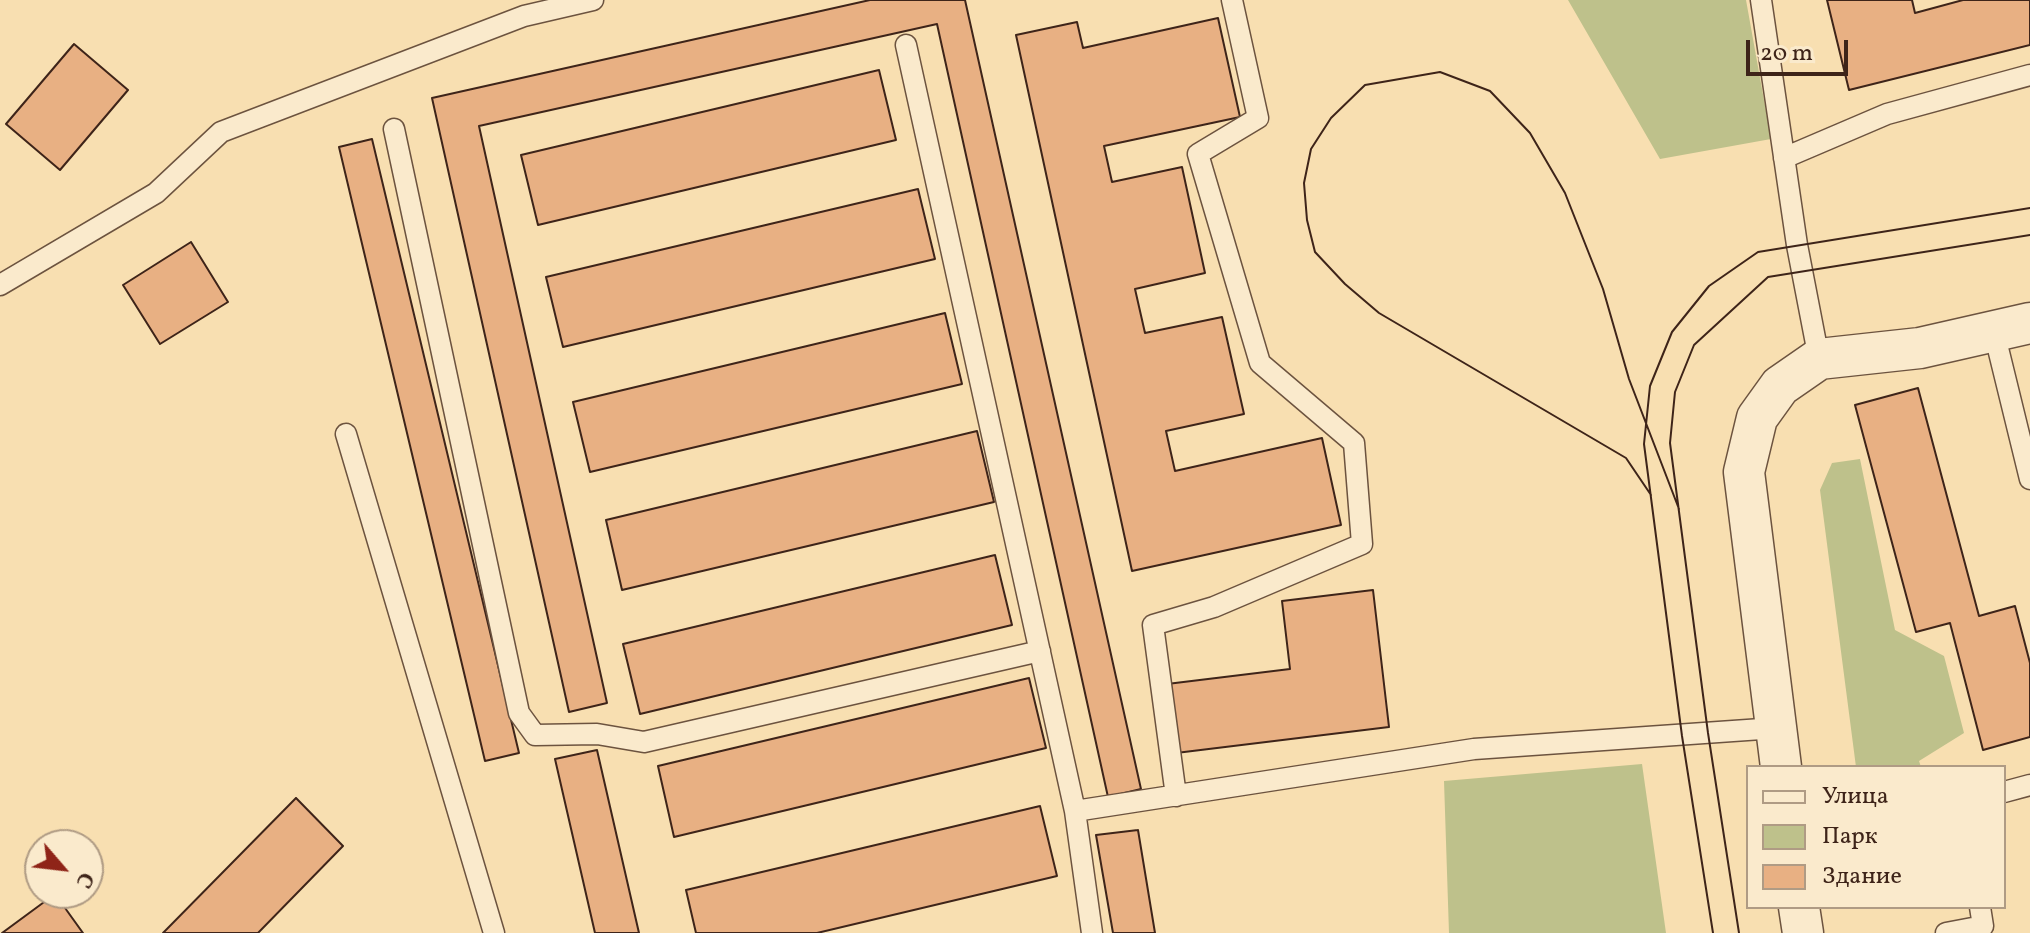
<!DOCTYPE html>
<html>
<head>
<meta charset="utf-8">
<style>
  body { margin:0 }
  #map { position:relative; width:2030px; height:933px; overflow:hidden; background:#f8dfb1; font-family:Vollkorn,serif }
  canvas { display:block }
  .legend { position:absolute; left:1746px; top:765px; width:260px; height:144px; box-sizing:border-box; background:#faeacc; border:2px solid #af9b84; margin:0; padding:10px 14px; list-style:none; font-size:24px; color:#3e2419 }
  .legend li { display:flex; align-items:center; gap:16px; height:40px }
  .legend b { width:40px; border:2px solid #af9b84 }
  .north { position:absolute; left:24px; top:829px; width:80px; height:80px; box-sizing:border-box; background:#faeacc; border:2px solid #af9b84; border-radius:50%; rotate:118deg; font-size:22px; font-weight:700; line-height:32px; text-align:center; color:#3e2419 }
  .north::after { content:''; display:block; margin:auto; width:28px; height:36px; background:#8f2418; clip-path:polygon(50% 0,100% 100%,50% 72%,0 100%) }
  .scale { position:absolute; left:1746px; top:40px; width:102px; height:36px; box-sizing:border-box; border:4px solid #3e2419; border-top:0; padding-left:10px; font-size:24px; line-height:28px; white-space:nowrap; color:#3e2419; -webkit-text-stroke:6px #faeacc; paint-order:stroke }
</style>
</head>
<body>
<div id="map">
<canvas width="2030" height="933"></canvas>
<ul class="legend">
<li><b style="height:10px;background:#faeacc"></b>Улица</li>
<li><b style="height:22px;background:#bec18b"></b>Парк</li>
<li><b style="height:22px;background:#e8b083"></b>Здание</li>
</ul>
<div class="north">С</div>
<div class="scale">20 m</div>
</div>
<script>
const ctx = document.querySelector('canvas').getContext('2d');
ctx.lineJoin = 'round';
function paint(path, color) { ctx.fillStyle = color; ctx.fill(path, 'evenodd'); }
const toPath = rows => new Path2D(rows.map(r => 'M' + r).join(''));
function trace(path, color, width, dash) { ctx.strokeStyle = color; ctx.lineWidth = width; ctx.lineCap = dash ? 'butt' : 'round'; ctx.setLineDash(dash || []); ctx.stroke(path); }
paint(toPath([
  [1568,0,1746,0,1771,139,1660,159],
  [1860,459,1895,630,1944,656,1964,733,1919,761,1921,767,1856,767,1820,490,1832,463],
  [1642,764,1666,933,1449,933,1444,781]
]), '#bec18b');
const building = toPath([
  [870,0,965,0,1141,789,1108,797,937,24,479,126,607,703,569,712,432,98,870,0],
  [1827,0,1912,0,1915,13,1963,0,2030,0,2030,45,1849,90,1827,0],
  [1218,18,1240,117,1104,146,1112,182,1182,167,1205,273,1135,289,1145,333,1222,317,1244,414,1166,431,1175,471,1322,438,1341,525,1132,571,1016,35,1077,22,1083,48,1218,18],
  [74,44,128,90,60,170,6,124,74,44],
  [879,70,896,140,538,225,521,155,879,70],
  [372,139,519,753,485,761,339,147,372,139],
  [918,189,935,259,563,347,546,277,918,189],
  [191,242,228,302,160,344,123,285,191,242],
  [945,313,962,384,590,472,573,402,945,313],
  [1918,388,1979,616,2015,606,2030,663,2030,737,1983,750,1950,623,1916,632,1855,405,1918,388],
  [977,431,994,502,622,590,606,520,977,431],
  [995,555,1012,625,640,714,623,644,995,555],
  [1373,590,1389,727,1176,753,1167,684,1290,669,1282,601,1373,590],
  [1029,678,1046,748,674,837,658,766,1029,678],
  [597,750,639,933,595,933,555,759,597,750],
  [296,798,343,846,258,933,163,933,296,798],
  [1040,806,1057,876,817,933,696,933,686,890,1040,806],
  [1138,830,1155,933,1113,933,1096,835,1138,830],
  [55,894,83,933,2,933,55,894]
]);
paint(building, '#e8b083');
trace(building, '#3e2419', 2);
const service = toPath([
  [1761,0,1797,245,1819,359],
  [906,45,1075,811,1092,933],
  [394,129,519,713,535,735,597,734,644,742,1040,651],
  [1784,158,1887,114,2030,75],
  [0,285,156,193,221,132,524,16,593,0],
  [1994,332,2030,479],
  [346,434,494,933],
  [2004,792,2030,785],
  [1176,796,1153,625,1214,607,1362,544,1354,443,1260,363,1198,154,1258,118,1232,0],
  [1075,811,1474,749,1776,728],
  [1946,933,1983,926,1980,907]
]);
const minor = toPath([
  [1781,767,1744,472,1757,418,1780,386,1819,359,1920,348,2030,323],
  [1799,907,1803,933]
]);
trace(service, '#6c533f', 23);
trace(minor, '#6c533f', 43);
trace(service, '#faeacc', 20);
trace(minor, '#faeacc', 40);
trace(toPath([
  [1651,495,1626,458,1379,313,1345,284,1315,252,1307,220,1304,183,1311,149,1331,118,1365,85,1440,72,1490,91,1530,133,1565,193,1603,289,1629,379,1679,509],
  [1713,933,1682,736,1644,444,1650,386,1672,332,1709,286,1758,252,2030,208],
  [1739,933,1708,733,1670,443,1675,392,1694,345,1768,277,2030,235]
]), '#3e2419', 2);
</script>
</body>
</html>
